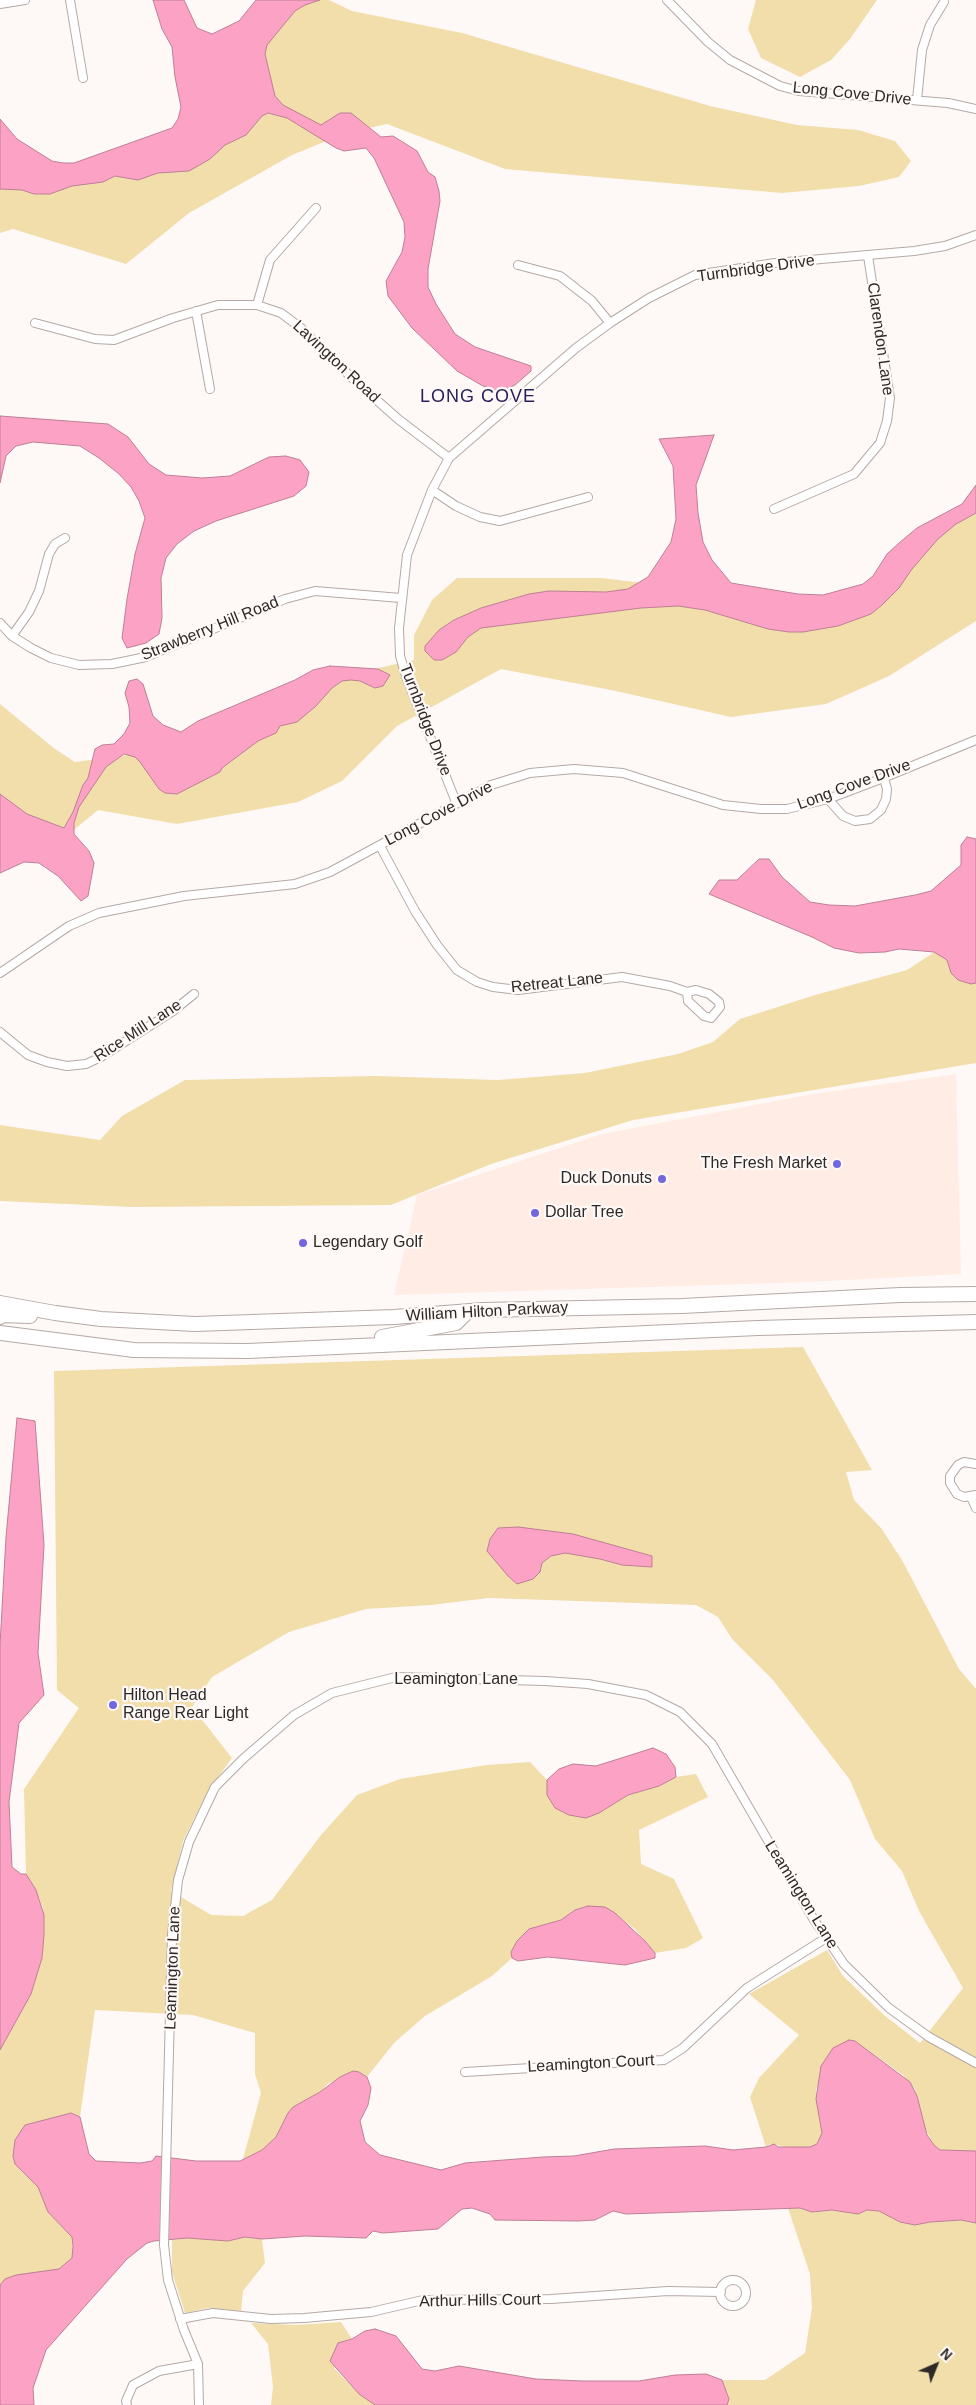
<!DOCTYPE html>
<html>
<head>
<meta charset="utf-8">
<style>
  body { margin:0 }
  #map { position:relative; width:976px; height:2405px; overflow:hidden; background:#fef9f7; font-family:Helvetica,sans-serif }
  canvas { display:block }
  .north { position:absolute; left:911px; top:2340px; width:50px; height:50px; -webkit-text-stroke:4px #fef9f7; paint-order:stroke; rotate:44deg; font-size:14px; font-weight:700; line-height:20px; text-align:center; color:#2d2927 }
  .north::after { content:''; display:block; margin:auto; width:18px; height:22px; background:#2d2927; clip-path:polygon(50% 0,100% 100%,50% 72%,0 100%) }
</style>
</head>
<body>
<div id="map">
<canvas width="976" height="2405"></canvas>
<div class="north">N</div>
</div>
<script>
const ctx = document.querySelector('canvas').getContext('2d');
ctx.lineJoin = 'round';
function paint(path, color) { ctx.fillStyle = color; ctx.fill(path, 'evenodd'); }
const toPath = rows => new Path2D(rows.map(r => 'M' + r).join(''));
function trace(path, color, width, dash) { ctx.strokeStyle = color; ctx.lineWidth = width; ctx.lineCap = dash ? 'butt' : 'round'; ctx.setLineDash(dash || []); ctx.stroke(path); }
function label(font, color, halo, rows, align = 'center') {
  ctx.font = font + ' Helvetica,sans-serif'; ctx.lineWidth = 4.5; ctx.setLineDash([]); ctx.textBaseline = 'middle'; ctx.strokeStyle = halo; ctx.fillStyle = color; for (const [text, x, y, turn = 0] of rows) {
    ctx.save(); ctx.translate(x, y); ctx.rotate((+turn || 0) * Math.PI / 180); ctx.textAlign = isNaN(turn) ? turn : align; if (halo) ctx.strokeText(text, 0, 0); ctx.fillText(text, 0, 0); ctx.restore();
  }
}
paint(toPath([
  [956,1074,961,1274,809,1282,394,1295,417,1195,602,1134,813,1094]
]), '#ffece4');
paint(toPath([
  [286,0,329,0,352,11,462,33,710,106,797,125,858,130,895,141,911,161,899,177,859,186,782,193,505,169,387,124,346,133,292,155,189,213,126,264,13,229,0,233,0,169,88,174,152,152],
  [756,0,877,0,850,39,831,60,800,77,761,58,748,29],
  [976,497,976,621,889,676,826,704,731,717,616,691,501,669,397,726,342,781,298,802,177,824,98,810,58,843,0,820,0,704,55,749,75,762,159,751,321,681,414,660,414,635,432,600,457,578,601,578,712,591,859,602],
  [976,925,976,1063,633,1120,491,1164,391,1205,132,1207,0,1201,0,1125,100,1140,122,1116,185,1080,375,1076,498,1080,585,1073,678,1054,713,1042,740,1019,815,995,907,970],
  [803,1347,872,1470,846,1472,854,1500,881,1528,902,1560,959,1669,976,1689,976,2151,940,2150,934,2145,922,2123,915,2089,903,2075,855,2041,816,2089,822,2133,817,2144,810,2147,798,2149,770,2144,766,2147,750,2097,759,2078,799,2035,749,1994,827,1950,843,1976,884,2015,920,2043,963,1988,919,1911,902,1871,875,1839,850,1780,773,1680,732,1639,718,1617,696,1605,488,1598,431,1605,366,1609,289,1632,212,1677,192,1707,232,1758,208,1791,183,1841,171,1891,211,1915,243,1916,272,1900,321,1835,357,1795,400,1779,487,1765,530,1762,547,1780,547,1795,599,1813,628,1795,659,1786,676,1777,696,1774,708,1797,639,1830,641,1864,674,1879,703,1938,686,1948,655,1953,635,1929,605,1907,575,1910,561,1920,546,1925,517,1941,511,1952,512,1958,492,1976,425,2016,394,2043,367,2077,359,2072,329,2083,320,2092,293,2107,288,2113,276,2137,262,2150,243,2159,261,2093,255,2074,255,2033,193,2015,95,2010,80,2117,71,2113,25,2125,19,2169,38,2187,48,2212,72,2237,72,2258,59,2270,0,2285,0,2050,31,1994,42,1958,44,1935,43,1908,36,1890,26,1874,24,1789,79,1708,57,1690,54,1371],
  [788,2208,800,2208,812,2212,832,2210,858,2214,867,2210,879,2211,900,2222,915,2225,930,2222,961,2220,976,2223,976,2405,727,2405,729,2398,722,2380,765,2380,805,2353,812,2308,810,2274],
  [245,2237,262,2239,265,2263,243,2291,241,2311,208,2308,185,2313,172,2272,172,2240,187,2238,228,2241],
  [341,2322,352,2339,344,2341,334,2368,359,2394,375,2405,271,2405,273,2387,268,2344,251,2323,296,2325]
]), '#f1deaa');
const water = toPath([
  [153,0,184,0,197,28,212,34,239,21,256,0,320,0,305,5,295,11,267,45,265,54,275,96,283,105,321,125,340,113,351,113,381,137,393,136,417,151,428,172,435,177,439,191,440,201,428,269,428,287,436,304,455,334,475,347,531,366,531,371,515,385,500,392,483,386,457,371,412,328,388,296,386,281,402,252,405,237,404,222,374,158,366,148,344,151,336,148,287,118,268,113,262,116,246,135,225,145,210,159,189,171,158,173,138,180,115,176,103,182,72,186,50,194,34,194,22,190,0,189,0,119,17,139,52,161,63,163,74,163,172,128,178,119,181,107,175,77,172,47,162,29,153,0],
  [0,416,108,424,128,437,149,464,166,475,202,478,230,476,269,457,286,456,300,460,309,472,306,486,294,496,216,521,194,531,177,544,166,558,161,578,162,618,159,634,146,643,127,648,122,638,127,599,135,554,145,518,139,501,131,487,119,474,99,458,80,446,33,442,16,446,6,456,0,483,0,416],
  [714,435,696,485,698,513,703,542,712,560,731,583,798,594,823,595,863,584,873,576,887,554,899,543,917,528,962,504,976,485,976,513,956,524,938,539,912,569,899,588,882,605,871,614,838,626,803,632,789,632,768,629,705,610,678,606,641,608,481,628,468,637,456,652,442,660,434,660,425,651,425,646,439,630,454,620,481,608,529,594,549,591,606,592,628,589,648,577,671,542,676,519,673,466,659,439,714,435],
  [330,666,378,669,390,675,383,686,375,688,360,681,351,680,342,681,332,688,316,706,297,722,280,726,276,733,258,741,222,768,220,772,177,794,165,793,159,789,140,762,135,757,124,754,106,767,79,807,74,823,74,834,89,851,94,863,88,896,81,901,58,876,39,863,24,862,0,873,0,794,27,814,64,828,73,812,83,785,88,778,95,749,102,745,114,744,124,734,130,723,129,707,125,693,129,681,137,679,143,684,153,716,163,725,181,732,198,721,295,680,313,670,330,666],
  [967,837,976,839,976,983,971,984,958,980,951,973,947,960,934,952,899,949,885,952,859,953,834,948,812,937,709,894,719,880,737,880,759,859,769,859,782,877,810,902,829,905,855,906,915,895,931,891,961,865,961,845,967,837],
  [17,1418,35,1421,44,1545,38,1653,44,1695,19,1723,9,1802,12,1867,21,1874,26,1874,36,1890,44,1915,44,1935,42,1958,31,1994,0,2050,0,1645,6,1537,17,1418],
  [518,1527,573,1534,652,1556,652,1567,622,1565,600,1559,565,1553,551,1556,542,1563,540,1572,533,1579,517,1584,508,1576,487,1551,490,1539,498,1528,518,1527],
  [653,1748,666,1754,675,1767,676,1777,659,1786,628,1795,599,1813,586,1818,569,1815,555,1808,547,1795,547,1780,559,1769,573,1764,596,1766,653,1748],
  [588,1906,605,1907,615,1913,645,1941,655,1953,655,1958,625,1965,548,1957,518,1961,512,1958,511,1952,517,1941,529,1929,561,1920,575,1910,588,1906],
  [849,2040,855,2041,910,2082,917,2096,927,2135,934,2145,940,2150,976,2151,976,2223,961,2220,930,2222,915,2225,900,2222,879,2211,867,2210,858,2214,832,2210,812,2212,800,2208,626,2214,613,2211,595,2220,578,2221,495,2220,490,2214,472,2208,462,2209,438,2229,383,2233,373,2231,366,2238,305,2236,262,2239,245,2237,228,2241,187,2238,154,2241,147,2243,127,2259,46,2350,33,2388,34,2405,0,2405,0,2285,5,2279,16,2275,59,2269,72,2258,73,2246,72,2237,48,2212,38,2187,15,2164,13,2156,15,2140,25,2125,71,2113,80,2117,89,2154,96,2161,140,2163,152,2161,156,2156,196,2161,240,2161,262,2150,276,2137,288,2113,293,2107,320,2092,340,2077,353,2071,359,2072,367,2077,371,2088,368,2105,360,2121,365,2142,380,2155,441,2170,465,2163,543,2157,574,2156,614,2149,705,2146,733,2150,766,2147,774,2144,778,2147,810,2147,817,2144,822,2133,816,2099,821,2066,833,2048,849,2040],
  [375,2329,396,2336,422,2369,435,2371,459,2366,536,2379,583,2381,639,2381,675,2375,706,2374,722,2380,729,2399,727,2405,375,2405,359,2394,330,2361,338,2343,352,2339,365,2331,375,2329]
]);
paint(water, '#fca3c5');
trace(water, '#be7e96', 1);
const street = toPath([
  [70,0,83,78],
  [667,0,708,42,730,60,780,86,799,91,948,103,976,109],
  [0,4,25,0],
  [917,100,922,50,930,25,944,2],
  [518,265,560,276,592,301,610,323],
  [257,305,270,260,316,208],
  [196,311,210,389],
  [35,323,95,339,114,340,173,318,218,305,257,305,281,313,301,328,353,379,398,419,449,458],
  [432,490,456,506,480,517,500,521,588,497],
  [774,509,854,474,880,443,887,421,890,398,868,256],
  [0,623,12,636,31,648,51,658,79,665,112,664,146,657,285,599,315,591,401,598],
  [12,636,29,612,39,591,49,554,55,544,65,538],
  [828,799,843,816,855,821,870,819,881,810,886,799,887,789,884,778],
  [456,802,407,679,400,656,399,628,407,555,432,490,449,458,576,348,610,323,649,298,695,275,775,263,914,251,945,246,976,235],
  [380,846,415,911,437,945,457,970,477,982,493,987,518,990,622,977,670,986,687,992,696,990,709,994,719,1002,720,1007,711,1018,704,1016,688,1001,687,992],
  [0,973,69,926,99,913,184,896,295,884,330,872,491,785,530,773,574,769,623,773,723,805,761,809,787,809,828,799,878,780,976,740],
  [0,1032,28,1055,47,1062,67,1066,86,1064,101,1057,173,1011,194,994],
  [976,1464,964,1462,958,1465,950,1476,950,1483,957,1494,964,1497,976,1495],
  [971,1497,976,1508],
  [465,2072,664,2060,683,2048,747,1988,826,1938],
  '720 2293a13 13 0 1 1 26 0a13 13 0 1 1-26 0Z',
  [180,2319,213,2313,271,2319,304,2318,371,2312,423,2300,551,2299,668,2291,721,2292],
  [127,2405,126,2401,133,2385,159,2371,198,2364],
  [199,2405,198,2364,184,2330,168,2280,164,2245,172,1935,178,1880,189,1842,215,1787,244,1758,294,1715,332,1693,396,1677,545,1681,588,1684,646,1695,680,1712,712,1744,814,1920,844,1964,889,2008,929,2037,976,2063]
]);
const highway = toPath([
  [0,1303,55,1313,101,1319,195,1324,394,1317,483,1310,682,1306,900,1295,976,1294],
  [0,1317,2,1315,30,1316],
  [0,1333,134,1350,248,1351,758,1328,976,1322],
  [382,1337,456,1323,467,1312]
]);
trace(street, '#b4a9a5', 10);
trace(highway, '#b4a9a5', 16);
trace(street, '#fff', 8);
trace(highway, '#fff', 14);
for (const [x, y, r, color] of [
  [837,1164,5,"#7266e0"],
  [662,1179,5,"#7266e0"],
  [535,1213,5,"#7266e0"],
  [303,1243,5,"#7266e0"],
  [113,1705,5,"#7266e0"]
]) { const dot = new Path2D(); dot.arc(x, y, r, 0, 2 * Math.PI); ctx.fillStyle = color; ctx.fill(dot); trace(dot, '#fef9f7', 2); }
label('16px', '#2d2927', '#fef9f7', [
  ["Long Cove Drive",852,94,6],
  ["Turnbridge Drive",756,269,-8],
  ["Clarendon Lane",880,339,82],
  ["Lavington Road",336,362,43],
  ["Strawberry Hill Road",210,629,-22],
  ["Turnbridge Drive",425,720,69],
  ["Long Cove Drive",854,785,-20],
  ["Long Cove Drive",439,814,-28],
  ["Retreat Lane",557,983,-6],
  ["Rice Mill Lane",138,1031,-33],
  ["William Hilton Parkway",487,1312,-3],
  ["Leamington Lane",456,1680],
  ["Leamington Lane",801,1895,58],
  ["Leamington Lane",173,1968,-88],
  ["Leamington Court",591,2064,-3],
  ["Arthur Hills Court",480,2301,-1]
]);
label('16px', '#2d2927', '#fef9f7', [
  ["The Fresh Market",827,1164,"right"],
  ["Duck Donuts",652,1179,"right"],
  ["Dollar Tree",545,1213],
  ["Legendary Golf",313,1243],
  ["Hilton Head",123,1696],
  ["Range Rear Light",123,1714]
], 'left');
ctx.letterSpacing = '1px';
label('18px', '#261f59', '#fef9f7', [
  ["LONG COVE",478,397]
]);
ctx.letterSpacing = '0px';
</script>
</body>
</html>
